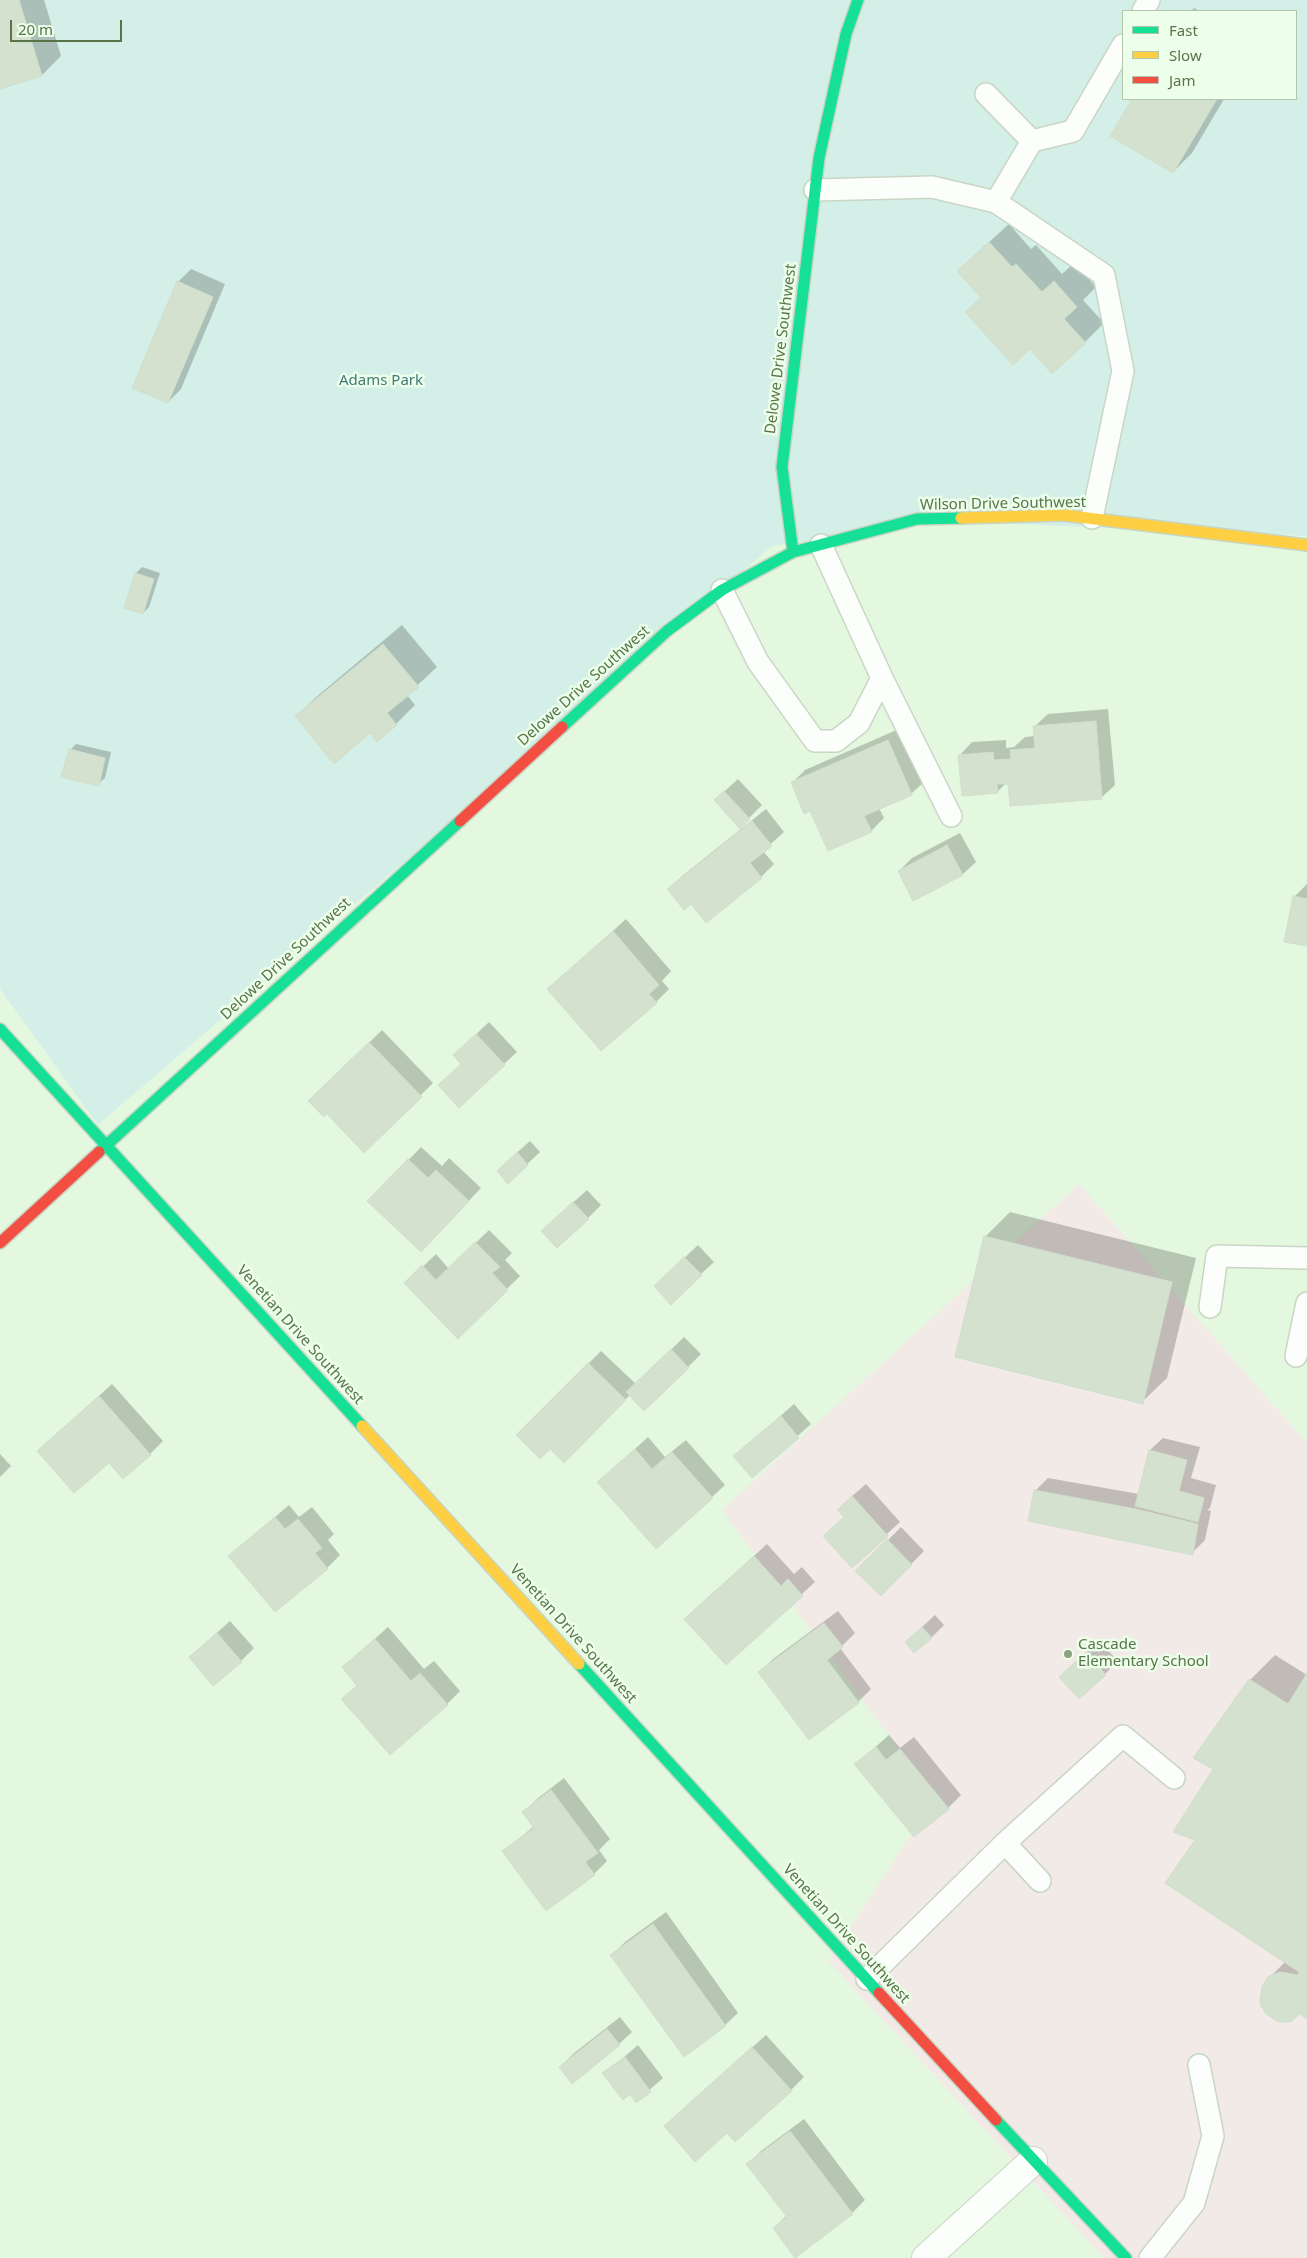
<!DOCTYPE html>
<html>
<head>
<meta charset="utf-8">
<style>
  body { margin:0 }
  #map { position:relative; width:1307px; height:2258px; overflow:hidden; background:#ebf6ea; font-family:"Noto Sans",sans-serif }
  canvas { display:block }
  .legend { position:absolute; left:1122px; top:10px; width:175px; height:90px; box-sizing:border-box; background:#edffea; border:1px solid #b2c7aa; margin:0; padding:6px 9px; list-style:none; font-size:15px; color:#5a744a }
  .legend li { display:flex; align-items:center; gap:10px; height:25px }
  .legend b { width:25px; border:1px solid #b2c7aa }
  .scale { position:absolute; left:10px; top:20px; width:112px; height:22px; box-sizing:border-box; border:2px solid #5a744a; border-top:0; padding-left:6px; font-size:15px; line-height:18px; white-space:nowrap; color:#5a744a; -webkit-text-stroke:4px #edffea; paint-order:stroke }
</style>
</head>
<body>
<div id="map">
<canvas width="1307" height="2258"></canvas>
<ul class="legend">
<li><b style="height:6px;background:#16e098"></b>Fast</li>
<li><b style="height:6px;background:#ffcf43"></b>Slow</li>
<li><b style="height:6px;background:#f24e42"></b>Jam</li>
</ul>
<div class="scale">20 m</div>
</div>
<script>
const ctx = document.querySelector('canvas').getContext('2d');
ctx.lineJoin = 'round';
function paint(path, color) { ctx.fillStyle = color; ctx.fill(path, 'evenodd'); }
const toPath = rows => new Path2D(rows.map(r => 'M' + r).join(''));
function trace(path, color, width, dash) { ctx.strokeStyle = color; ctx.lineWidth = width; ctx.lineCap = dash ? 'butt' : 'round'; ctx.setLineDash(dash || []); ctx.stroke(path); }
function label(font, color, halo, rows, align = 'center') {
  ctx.font = font + ' "Noto Sans",sans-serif'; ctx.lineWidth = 5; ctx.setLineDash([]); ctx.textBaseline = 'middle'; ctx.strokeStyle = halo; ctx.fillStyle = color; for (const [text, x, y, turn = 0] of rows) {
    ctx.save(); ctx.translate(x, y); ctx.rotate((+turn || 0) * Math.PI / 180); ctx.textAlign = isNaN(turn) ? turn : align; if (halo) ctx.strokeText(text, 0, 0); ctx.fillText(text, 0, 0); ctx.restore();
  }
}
paint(toPath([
  [940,521,1307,536,1307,1443,1079,1184,935,1798,828,1961,1104,2258,0,2258,0,989,98,1125,772,546]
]), '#e4f8e0');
paint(toPath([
  [1079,1184,1307,1443,1307,2258,1104,2258,828,1961,935,1798,722,1510]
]), '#f2eae6');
paint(toPath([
  [0,0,1307,0,1307,536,940,521,772,546,98,1125,0,989],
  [1123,11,1296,11,1296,99,1123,99]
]), '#d4efe7');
paint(toPath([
  [0,0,44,0,61,56,42,75,0,87],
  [1194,8,1200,11,1191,11],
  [1133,99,1224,99,1192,153,1173,172,1112,135],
  [1009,224,1031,249,1036,245,1062,274,1074,263,1096,287,1083,300,1104,323,1085,342,1030,347,966,312,982,297,978,252],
  [191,269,225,284,181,389,168,402,178,282],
  [142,567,160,573,149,607,143,613,136,573],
  [402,625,437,667,407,695,415,705,396,724,371,732,296,717,315,698],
  [1108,709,1115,785,1102,797,1009,783,1006,783,997,792,960,755,972,742,1006,740,1006,748,1014,747,1025,737,1035,736,1035,726,1048,714],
  [901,728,924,782,911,794,879,808,884,818,871,831,811,810,792,783,805,770],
  [76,744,111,752,105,778,98,784,70,750],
  [738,779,762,805,740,827,715,800],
  [766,809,784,832,763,851,774,864,761,877,706,921,692,903,669,889,682,876],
  [960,833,976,862,963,874,899,871,912,858],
  [1307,884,1307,945,1294,897],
  [626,919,671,971,662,981,669,989,656,1002,549,989],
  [489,1022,517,1052,504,1064,462,1063,468,1042],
  [382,1030,433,1083,364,1151,327,1112,310,1101],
  [530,1141,540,1152,508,1182,511,1158],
  [421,1147,442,1166,449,1158,481,1188,434,1238,369,1201],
  [587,1190,601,1205,588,1218,556,1218],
  [1010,1212,1196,1258,1167,1378,1142,1402,985,1237],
  [489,1230,512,1253,505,1260,520,1276,458,1337,406,1283,436,1254,449,1269],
  [698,1245,714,1262,701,1274,655,1286],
  [684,1337,701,1354,688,1367,630,1395,564,1461,550,1448,518,1435,601,1351,636,1384],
  [112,1384,163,1441,150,1454,109,1461,38,1451],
  [794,1404,811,1424,752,1476,735,1456],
  [648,1437,665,1457,686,1440,725,1485,712,1497,599,1482],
  [1163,1438,1200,1447,1191,1478,1216,1485,1210,1508,1207,1510,1211,1511,1205,1540,1192,1553,1035,1491,1048,1478,1139,1494,1150,1450],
  [0,1454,11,1466,0,1477],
  [866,1484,900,1522,852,1566,825,1536,844,1517,851,1497],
  [289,1505,299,1517,312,1507,334,1534,328,1540,340,1555,327,1568,230,1556],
  [901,1527,924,1551,881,1595,857,1571],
  [767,1544,794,1574,802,1567,815,1582,727,1663,699,1606],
  [838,1611,855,1633,840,1648,871,1689,858,1702,809,1738,760,1672,773,1659],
  [935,1615,944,1625,931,1638,906,1642],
  [230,1621,254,1648,241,1661,190,1657],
  [388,1627,424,1669,434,1661,460,1691,447,1704,343,1700,358,1685,343,1667],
  [1099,1641,1118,1661,1105,1674,1073,1664],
  [1275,1655,1307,1675,1307,2017,1270,1977,1285,1962,1197,1840,1215,1769,1195,1758,1250,1680],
  [889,1735,900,1748,914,1737,961,1795,948,1808,856,1764],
  [564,1778,610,1839,599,1850,607,1861,594,1874,503,1852,534,1826,524,1812,537,1799],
  [666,1912,738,2013,725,2025,612,1955,625,1942],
  [620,2017,632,2032,619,2044,560,2067,573,2054],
  [766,2035,804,2077,791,2090,727,2131,678,2114],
  [638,2045,663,2078,637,2101,630,2093,604,2074],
  [804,2119,865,2200,852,2213,774,2228,787,2215,748,2164,761,2151]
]), '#0003');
const building = toPath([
  [0,0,19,0,42,76,0,89,0,0],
  [1132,99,1217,99,1173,173,1110,136,1132,99],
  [989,242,1012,267,1016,264,1042,292,1054,281,1077,307,1064,319,1086,343,1052,374,1030,349,1013,365,965,312,981,298,957,271,989,242],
  [177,281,213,297,168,403,132,388,177,281],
  [135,573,154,579,143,614,124,608,135,573],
  [383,644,419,687,387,713,397,725,377,742,370,733,334,764,295,716,383,644],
  [1096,721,1102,799,1010,806,1008,784,997,784,998,793,962,796,958,755,993,752,994,760,1011,759,1010,750,1035,748,1033,726,1096,721],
  [888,740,912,795,864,816,872,832,828,851,810,811,804,814,791,782,888,740],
  [69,749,105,758,99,786,61,777,69,749],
  [724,791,750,819,740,829,714,800,724,791],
  [752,821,772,846,750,863,762,878,706,923,691,904,684,910,667,889,752,821],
  [947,845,963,875,913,901,898,871,947,845],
  [1293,896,1307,899,1307,946,1284,942,1293,896],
  [613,931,659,985,649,994,657,1003,601,1051,547,989,613,931],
  [476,1034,505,1065,459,1108,438,1085,461,1064,453,1055,476,1034],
  [369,1042,422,1097,364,1153,327,1114,324,1117,308,1101,369,1042],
  [517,1152,528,1165,508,1184,497,1171,517,1152],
  [408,1159,428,1178,436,1170,469,1201,421,1252,367,1201,408,1159],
  [573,1202,589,1219,557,1248,541,1231,573,1202],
  [984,1236,1172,1282,1143,1404,955,1357,984,1236],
  [475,1242,500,1267,492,1273,508,1290,458,1339,404,1283,422,1265,436,1280,475,1242],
  [684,1257,702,1275,671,1305,654,1286,684,1257],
  [671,1349,689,1368,644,1411,626,1392,671,1349],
  [588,1363,626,1400,564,1463,550,1449,540,1459,516,1435,588,1363],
  [99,1396,151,1455,123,1479,109,1463,74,1493,37,1451,99,1396],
  [781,1416,799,1438,752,1478,733,1456,781,1416],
  [635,1449,652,1469,672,1452,713,1498,656,1549,597,1482,635,1449],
  [1149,1450,1187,1460,1179,1491,1204,1498,1198,1522,1135,1506,1149,1450],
  [1034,1490,1136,1509,1198,1524,1193,1555,1028,1521,1034,1490],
  [852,1496,888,1536,852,1568,823,1536,844,1517,837,1510,852,1496],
  [275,1517,285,1529,298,1519,322,1548,315,1553,328,1569,275,1612,228,1556,275,1517],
  [887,1539,912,1565,881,1596,855,1571,887,1539],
  [754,1556,781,1586,788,1579,803,1596,726,1665,684,1619,754,1556],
  [824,1623,843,1647,827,1660,859,1703,809,1740,758,1672,824,1623],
  [922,1627,932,1638,914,1653,905,1642,922,1627],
  [217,1633,242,1662,213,1686,189,1657,217,1633],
  [375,1639,411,1681,420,1673,448,1705,390,1755,341,1699,357,1686,342,1667,375,1639],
  [1086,1652,1106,1675,1079,1699,1059,1677,1086,1652],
  [1307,1673,1307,2019,1299,2014,1291,2022,1278,2022,1265,2013,1260,2003,1262,1986,1269,1976,1280,1972,1298,1975,1299,1972,1165,1883,1195,1840,1173,1832,1213,1769,1193,1758,1249,1679,1288,1704,1307,1673],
  [876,1747,886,1760,900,1749,949,1809,914,1837,854,1764,876,1747],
  [551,1790,598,1853,585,1862,595,1875,546,1911,502,1851,534,1828,522,1812,551,1790],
  [653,1924,726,2026,684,2057,610,1955,653,1924],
  [607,2029,620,2045,572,2084,559,2067,607,2029],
  [752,2047,792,2091,735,2142,727,2133,695,2162,664,2126,752,2047],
  [625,2057,651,2092,636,2103,630,2094,623,2100,602,2073,625,2057],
  [790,2131,853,2214,795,2258,773,2228,787,2217,746,2164,790,2131]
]);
paint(building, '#d3e1ce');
trace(building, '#d1dfcc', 1);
const lane = toPath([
  [1143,11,1149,0],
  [986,94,1032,141,996,202],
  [1032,141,1073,131,1123,45],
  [815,190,932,187,996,202,1104,275,1123,371,1092,518],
  [821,545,882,678,951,816],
  [722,590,758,662,815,741,836,741,859,723,882,678],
  [1210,1307,1217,1256,1307,1258],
  [1296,1356,1307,1303],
  [1005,1843,1123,1736,1174,1778],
  [867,1979,1005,1843,1040,1881],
  [1150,2258,1194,2203,1213,2136,1199,2065]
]);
const street = toPath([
  [926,2258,1033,2161]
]);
const fast = toPath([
  [793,552,782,467,819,158,846,34,858,0],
  [562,727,667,631,722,590,793,552,917,519,961,518],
  [0,1029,362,1426],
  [99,1152,460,821],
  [579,1664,879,1993],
  [996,2120,1126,2258]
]);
const slow = toPath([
  [961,518,1063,515,1307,545],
  [362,1426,579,1664]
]);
const jam = toPath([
  [460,821,562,727],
  [0,1243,99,1152],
  [879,1993,996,2120]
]);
trace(lane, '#c9d6c4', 24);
trace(street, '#c9d6c4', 30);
trace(fast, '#c7d5c3', 14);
trace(slow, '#c7d5c3', 14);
trace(jam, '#c7d5c3', 14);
trace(lane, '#fcfefc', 21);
trace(street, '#fcfefc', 28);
trace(fast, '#16e098', 11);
trace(slow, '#ffcf43', 11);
trace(jam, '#f24e42', 11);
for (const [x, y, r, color] of [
  [1068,1654,5,"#8da282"]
]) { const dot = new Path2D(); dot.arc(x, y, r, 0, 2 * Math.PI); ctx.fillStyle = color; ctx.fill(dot); trace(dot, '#edffea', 2); }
label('15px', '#5a744a', '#edffea', [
  ["Delowe Drive Southwest",781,349,-83],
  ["Wilson Drive Southwest",1003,504,-1],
  ["Delowe Drive Southwest",584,686,-42],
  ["Delowe Drive Southwest",286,959,-43],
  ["Venetian Drive Southwest",300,1335,48],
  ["Venetian Drive Southwest",573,1634,48],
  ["Venetian Drive Southwest",846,1934,48]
]);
label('15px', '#427a78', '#edffea', [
  ["Adams Park",381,381]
]);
label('15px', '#5a744a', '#edffea', [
  ["Cascade",1078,1645],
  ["Elementary School",1078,1662]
], 'left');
</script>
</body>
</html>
